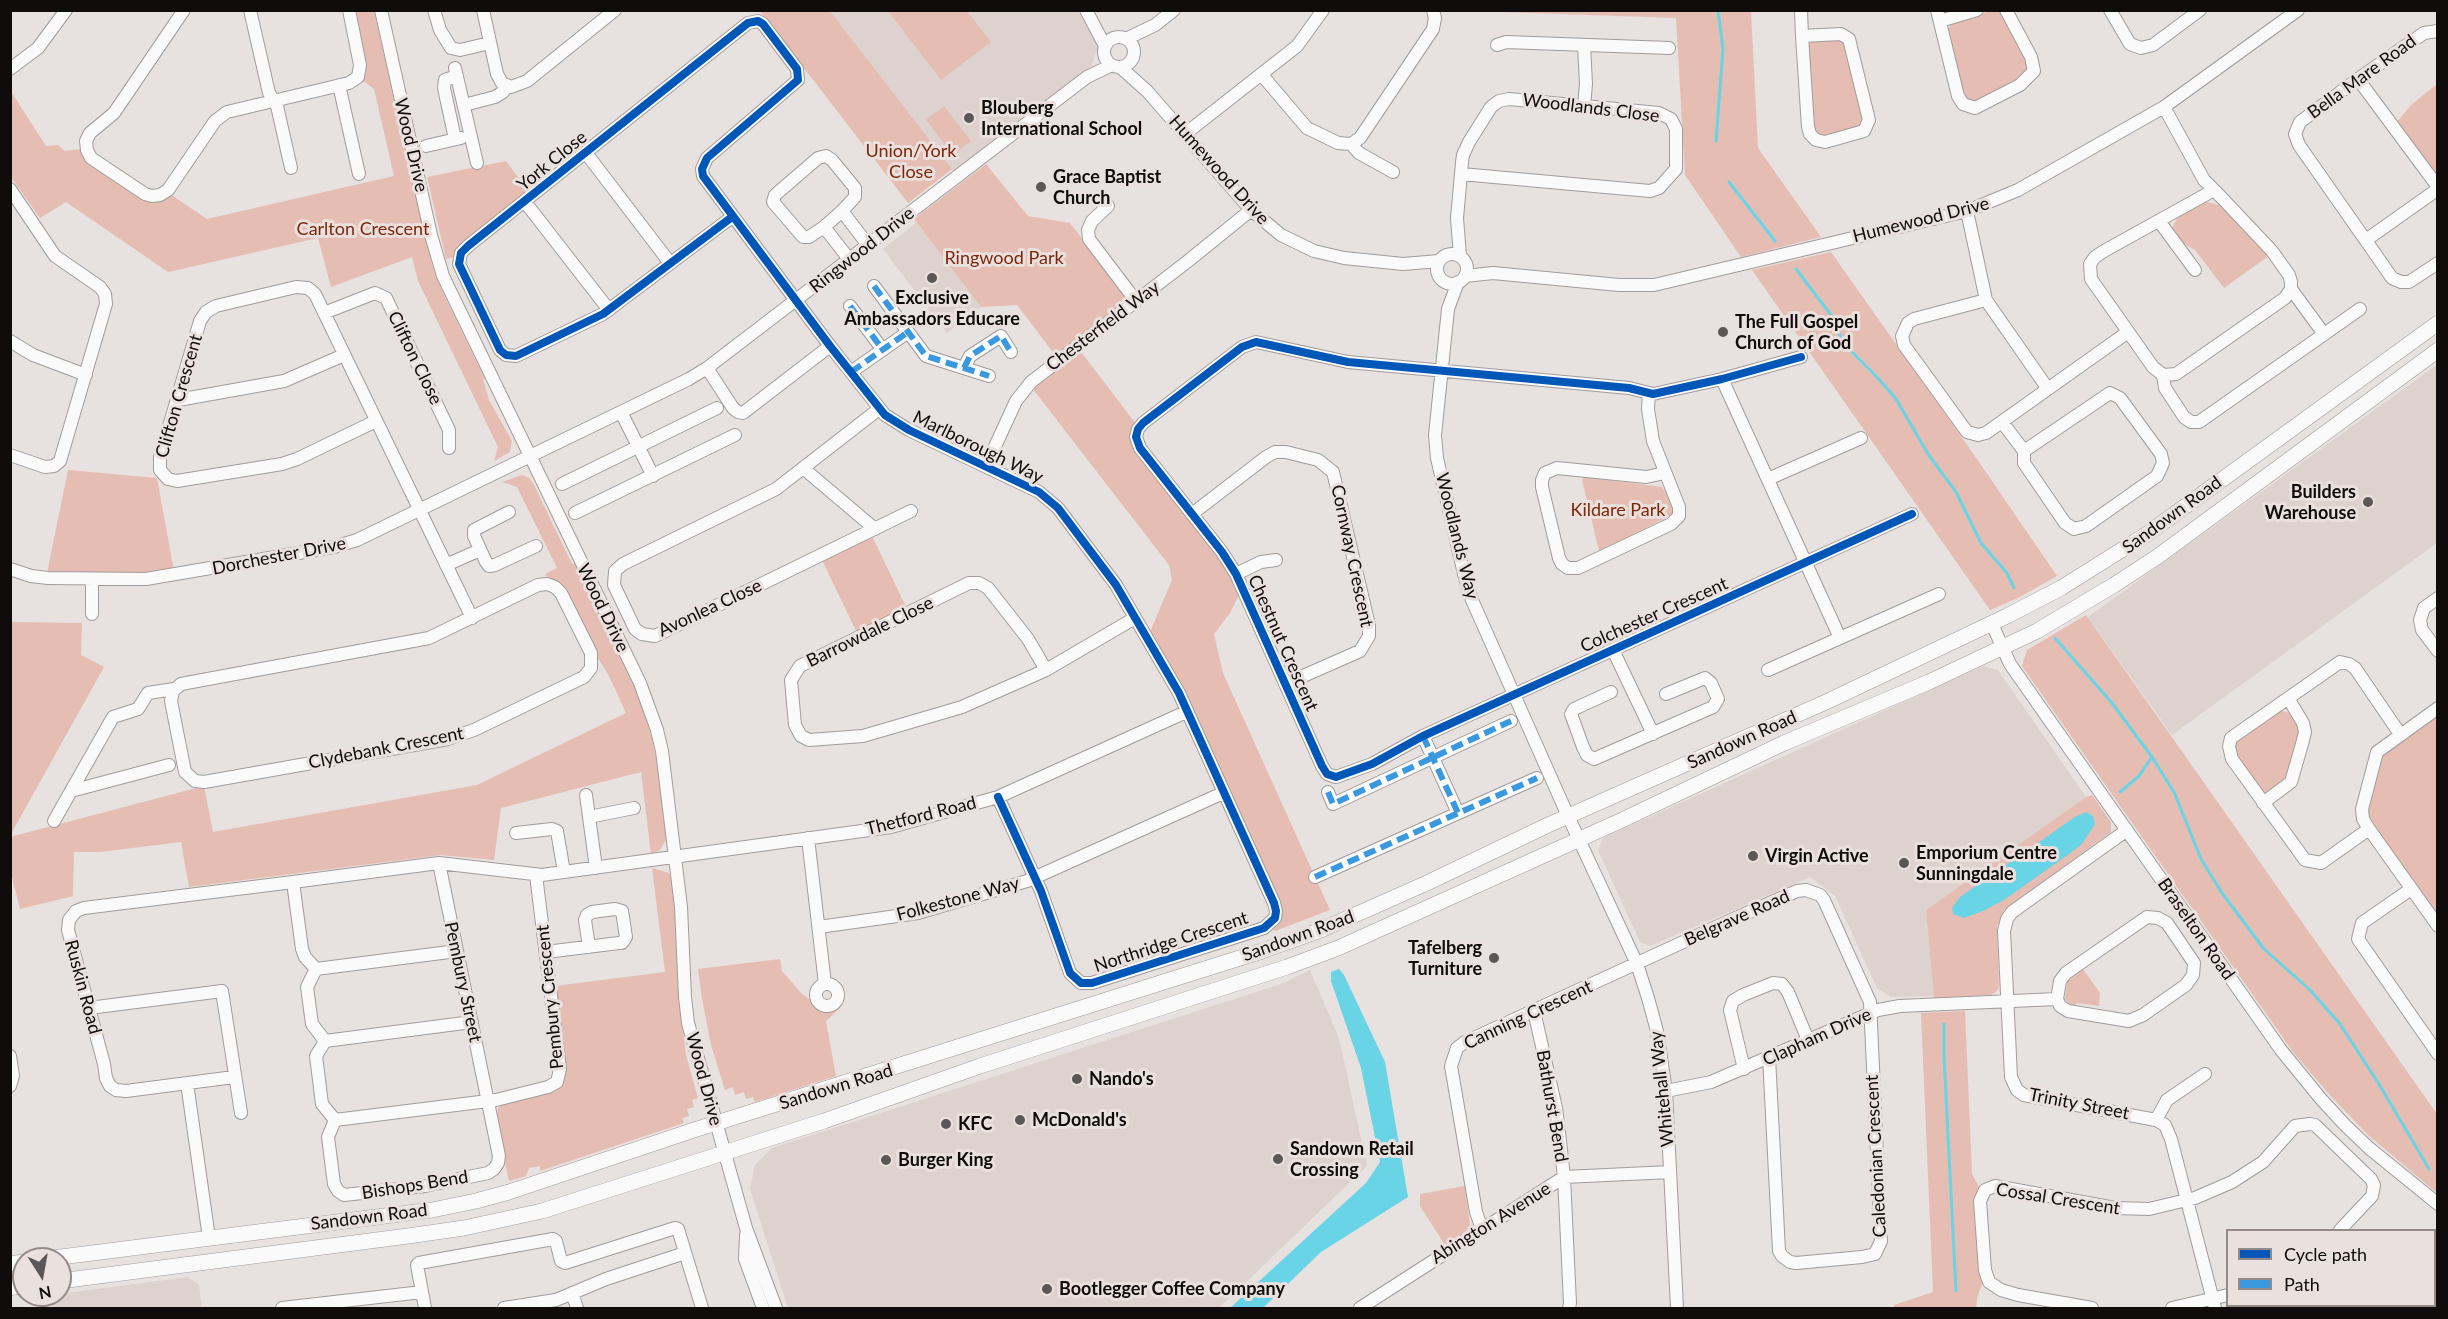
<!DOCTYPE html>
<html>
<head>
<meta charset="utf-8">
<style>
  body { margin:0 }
  #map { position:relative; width:2448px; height:1319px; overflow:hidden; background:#e7e1e0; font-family:Lato,sans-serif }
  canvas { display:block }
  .frame { position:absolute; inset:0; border:12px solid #100c0b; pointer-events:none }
  .legend { position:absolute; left:2226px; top:1229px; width:210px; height:78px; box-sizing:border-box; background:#eae0dd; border:2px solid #938b89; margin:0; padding:8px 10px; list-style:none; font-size:18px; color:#100c0b }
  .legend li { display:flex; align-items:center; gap:12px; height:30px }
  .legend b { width:30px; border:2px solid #938b89 }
  .north { position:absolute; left:12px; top:1247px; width:60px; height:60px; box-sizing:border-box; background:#eae0dd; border:2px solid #938b89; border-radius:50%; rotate:169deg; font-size:16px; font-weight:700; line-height:24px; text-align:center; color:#100c0b }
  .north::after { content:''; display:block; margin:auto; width:21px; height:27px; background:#5b5756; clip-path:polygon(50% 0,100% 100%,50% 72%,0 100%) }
</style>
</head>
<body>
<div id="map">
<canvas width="2448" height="1319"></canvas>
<div class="frame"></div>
<ul class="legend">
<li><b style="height:8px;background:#0057b8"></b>Cycle path</li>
<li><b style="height:8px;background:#3a99de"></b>Path</li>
</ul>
<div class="north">N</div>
</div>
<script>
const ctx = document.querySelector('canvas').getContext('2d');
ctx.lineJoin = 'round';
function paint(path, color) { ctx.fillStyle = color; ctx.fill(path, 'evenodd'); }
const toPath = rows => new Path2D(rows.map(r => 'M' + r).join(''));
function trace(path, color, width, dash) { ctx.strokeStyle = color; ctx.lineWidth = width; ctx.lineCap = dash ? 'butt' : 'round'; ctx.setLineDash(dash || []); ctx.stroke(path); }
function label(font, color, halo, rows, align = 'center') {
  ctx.font = font + ' Lato,sans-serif'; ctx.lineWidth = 6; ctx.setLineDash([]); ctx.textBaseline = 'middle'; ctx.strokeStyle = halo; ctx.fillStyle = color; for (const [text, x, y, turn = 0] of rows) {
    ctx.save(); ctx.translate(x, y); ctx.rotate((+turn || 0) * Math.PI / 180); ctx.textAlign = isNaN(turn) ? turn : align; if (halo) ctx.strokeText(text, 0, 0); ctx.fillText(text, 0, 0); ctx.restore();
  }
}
paint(toPath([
  [830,11,1077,11,1094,34,1098,47,1091,67,954,173],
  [917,222,981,307,947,333,883,249],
  [2437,365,2437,543,2172,735,2088,617],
  [1983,666,1998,670,2086,797,1926,910,1934,996,1891,997,1877,988,1835,896,1810,877,1650,946,1640,942,1598,850,1603,838],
  [1310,970,1339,1038,1367,1166,1219,1308,788,1308,750,1189,755,1165,772,1148,1281,984],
  [188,1277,199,1285,202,1308,53,1308,51,1295]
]), '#ded2cf');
paint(toPath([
  [350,11,374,11,432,264,441,289,485,379,483,379,489,400,512,441,510,452,494,461,498,447,418,281,412,257,331,287,318,238,168,272,66,202,40,218,11,177,10,90,46,146,58,145,65,151,81,149,151,202,163,200,170,194,207,219,394,176,374,89,358,77],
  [760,11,830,11,952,169,908,203],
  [888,11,967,11,991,42,941,80],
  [1471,11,1751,11,1758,148,1821,237,1741,257,1685,175,1676,18],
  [1991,11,2000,12,2004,16,2029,63,2029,73,1980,103,1968,102,1963,96,1948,30,1950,26,1958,20],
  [1841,37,1845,40,1867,116,1861,129,1826,139,1814,133,1806,52,1810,41],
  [2437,84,2437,177,2396,123,2411,105],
  [944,106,971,141,953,155,926,120],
  [506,161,529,192,458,248,454,257,446,259,427,177],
  [986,164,1028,216,1070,223,1124,293,1124,300,1121,307,1056,356,1017,305,981,307,914,219],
  [2206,202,2220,205,2270,255,2224,288,2195,250,2179,241,2174,235,2172,228,2178,217],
  [1831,252,1977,459,2057,576,2018,598,1990,610,1752,270],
  [1079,349,1136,424,1134,428,1227,568,1239,595,1230,613,1214,634,1223,673,1330,910,1275,931,1273,928,1279,922,1150,632,1172,580,1169,565,1032,388],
  [68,470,157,478,174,571,159,573,47,573],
  [522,475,529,478,533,483,572,564,575,563,637,693,651,734,658,768,667,838,660,850,651,854,641,772,501,808,494,860,441,855,189,887,181,842,100,852,74,852,73,896,20,909,11,873,10,837,204,786,213,832,477,785,626,713,608,674,545,574,557,568,517,487,502,482],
  [1584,477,1662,487,1669,496,1673,513,1668,517,1599,551,1582,480],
  [872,536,907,609,857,633,822,560],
  [2086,615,2437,1114,2437,1193,2368,1135,2329,1094,2293,1052,2022,666,2027,650],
  [11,622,82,623,81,655,104,667,11,834],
  [2279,710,2290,713,2300,728,2287,781,2269,793,2265,793,2261,792,2234,755,2232,745,2237,738],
  [2437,714,2437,918,2366,812,2381,755],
  [2092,795,2111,822,2111,832,2004,910,1997,926,1999,986,1997,991,1991,995,1934,998,1926,910,2086,797],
  [652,868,669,873,672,881,676,918,681,1012,686,1055,698,1098,692,1100,694,1107,687,1109,689,1116,682,1118,684,1123,540,1171,540,1166,529,1168,526,1176,509,1181,496,1120,498,1108,501,1105,562,1084,565,1076,555,986,665,972],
  [780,959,782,971,801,993,822,1009,836,1007,839,1009,826,1021,836,1076,755,1102,753,1097,746,1099,744,1092,735,1095,733,1087,725,1090,711,1045,702,999,698,969],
  [2083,969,2100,993,2099,1006,2077,1003,2073,1007,2065,999,2067,982],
  [1965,1011,1972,1174,1980,1189,1976,1199,1980,1274,1983,1282,1978,1294,1976,1308,1894,1308,1894,1305,1933,1292,1921,1013],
  [1465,1186,1470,1226,1464,1234,1445,1245,1420,1206,1420,1194]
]), '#e6bdb2');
paint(toPath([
  [2086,812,2093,816,2095,824,2082,844,2069,854,2004,900,1983,911,1964,918,1953,914,1952,908,1960,897,2075,817],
  [1339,969,1344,975,1385,1062,1408,1197,1321,1252,1263,1308,1230,1308,1366,1183,1380,1162,1361,1068,1331,981,1331,972]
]), '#68d4e6');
trace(toPath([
  [1716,141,1723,49,1718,10],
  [1729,182,1775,241],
  [1796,269,1831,315,1841,338,1850,350,1877,377,1896,399,1928,454,1956,492,1981,543,2007,573,2014,588],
  [2055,638,2112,703,2152,757,2174,792,2201,859,2222,893,2264,949,2310,990,2340,1024,2379,1084,2429,1169],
  [2120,792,2139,776,2152,757],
  [1944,1024,1944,1056,1956,1291]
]), '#68d4e6', 3);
const minor = toPath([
  [184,10,114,113,90,133,86,141,87,150,91,158,145,194,152,196,160,195,168,190,215,121,227,112,349,83,358,77,360,65,349,10],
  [250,10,269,93,277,106,291,168],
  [381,10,431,235,443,276,640,683,657,730,662,751,681,907,685,997,688,1023,746,1228,776,1308],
  [434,10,440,30,451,48,460,50,490,43],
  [483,10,497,74,502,83,511,87,527,81,615,10],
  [1086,10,1105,46],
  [1801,10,1802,36,1808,127,1810,134,1816,140,1825,142,1864,131,1869,120,1849,39,1841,34,1802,36],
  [1937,10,1958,96,1963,104,1975,108,2020,85,2034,71,2031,57,2006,10],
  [2110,10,2130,44,2141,48,2153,45,2200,10],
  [1940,21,1977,10],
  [2438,31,2424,33,2358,79,2300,122,2295,134,2299,145,2392,278,2401,282,2409,282,2438,263],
  '1104 52a15 15 0 1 1 30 0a15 15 0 1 1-30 0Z',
  [1126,39,1155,25,1174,10],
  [1497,45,1506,42,1669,48],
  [1120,67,1147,91,1251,210,1281,235,1314,251,1344,258,1403,264,1439,261],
  [455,68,477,163],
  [10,69,38,48,66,10],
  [1261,74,1307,128,1338,143,1351,144,1360,138,1433,29,1435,18,1433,10],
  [2358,79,2438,187],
  [339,85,359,174],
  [464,105,495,97,503,92,508,86],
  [1584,106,1586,84,1584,45],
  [2164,107,2204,180,2221,197,2272,251,2289,275,2291,282,2291,289,2285,298,2176,374,2163,375,2153,367,2091,279,2090,264,2095,257,2104,251,2214,190],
  [1185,134,1297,46,1323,10],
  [455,139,444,88,445,80,457,76],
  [1351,144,1359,153,1393,172],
  [426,146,461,138],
  [586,153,670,263],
  [10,189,55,256,100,287,105,294,106,304,60,461,54,466,45,467,10,455],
  [525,202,609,310],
  [1108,206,1092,221,1088,230,1089,239,1136,301],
  [1967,211,1986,300,1914,319,1908,323,1902,336,1904,345,1967,432,1978,435,1986,433,2128,332],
  [732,217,603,314,516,356,506,355,500,350,459,264,461,253,468,246,748,23,758,21,763,24,797,69,798,80,707,158,702,169,703,176,830,346,885,415,909,430,1039,492,1058,508,1116,585,1179,693,1274,903,1276,911,1275,918,1264,928,1092,983,1081,983,1070,973,1041,891,998,797],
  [2159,221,2195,270],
  [824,227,842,211],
  [2366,240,2438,189],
  '1437 269a15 15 0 1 1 30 0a15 15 0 1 1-30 0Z',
  [1460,256,1457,218,1461,174,1462,162,1463,155,1469,142,1491,107,1499,101,1509,99,1659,113,1671,119,1676,129,1676,169,1659,188,1650,191,1461,174],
  [849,259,824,227,809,237,803,237,773,202,775,195,818,158,826,156,832,160,855,188,855,197,842,211,868,245],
  [1465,276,1493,273,1619,285,1654,285,1967,211,2018,190,2164,107,2298,10],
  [1458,282,1448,309,1435,435,1437,458,1464,574,1472,600,1568,816,1637,964,1648,998,1657,1031,1666,1091,1677,1308],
  [874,286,926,356,989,376],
  [2291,289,2324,334],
  [1986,300,2048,389],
  [850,306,883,350],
  [324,313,375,293,386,298,449,430,449,448],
  [10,341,33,355,86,375],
  [1801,357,1722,379,1653,394,1629,388,1348,362,1256,342,1242,347,1143,423,1138,429,1136,437,1140,448,1222,552,1236,574,1322,766,1327,774,1336,777,1372,764,1423,736,1912,514],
  [707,368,733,408,738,412,743,413,830,346],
  [964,368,970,356,1001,336,1011,352],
  [851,372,908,332],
  [2163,375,2165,388,2184,417,2191,422,2199,422,2360,309],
  [1722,379,1840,638],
  [1649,394,1648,409,1653,441,1679,507,1679,516,1671,524,1578,568,1568,568,1562,564,1559,558,1542,487,1542,480,1545,473,1557,468,1646,477,1665,473],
  [178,400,284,381,344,355],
  [879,409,776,489,623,564,615,571,614,585,635,629,642,634,655,636,911,511],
  [621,412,653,476],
  [376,421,297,459,282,464,177,481,168,479,160,470,160,457,200,321,206,312,216,306,296,287,308,288,315,294,472,618],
  [2002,422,2024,451,2024,463,2065,523,2074,529,2086,526,2157,476,2163,463,2161,454,2120,398,2110,393,2024,451],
  [986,466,1016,401,1031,382,1188,261,1251,210],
  [803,468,875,529],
  [1768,479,1861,438],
  [562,484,717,408],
  [509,512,474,530,474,536,486,562,489,566,495,565,536,546],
  [575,513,735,435],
  [1192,514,1266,457,1275,452,1286,452,1318,460,1333,472,1369,625,1369,636,1360,651,1285,684],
  [446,565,480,550],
  [10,569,31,576,48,578,146,579,334,547,357,540,689,379,707,368,1087,77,1112,65],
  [1236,574,1261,562,1276,560],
  [547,584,555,587,561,593,591,653,591,668,584,677,474,730,448,739,204,782,195,781,185,772,171,701,173,691,181,684,429,638,538,585,547,584],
  [2438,598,2424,608,2420,620,2422,630,2438,651],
  [92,614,92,579],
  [1992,624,2010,664,2281,1050,2321,1099,2345,1125,2369,1148,2438,1204],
  [1613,650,1653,734],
  [1046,670,1028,639,988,588,979,583,969,583,800,666,791,680,795,725,801,736,809,740,863,736,962,707,1046,670,1135,618],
  [1768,670,1939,594],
  [1611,692,1574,709,1571,714,1583,747,1587,755,1594,759,1713,707,1718,699,1711,683,1705,678,1666,694],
  [2438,708,2377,752,2362,809,2363,819,2369,829,2438,926],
  [1423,736,1458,813],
  [71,791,169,765],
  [1328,792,1333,804,1511,721],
  [586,795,596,868],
  [2263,803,2291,782,2302,744,2305,732,2303,723,2288,698],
  [589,817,634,808],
  [54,821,113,717,138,709,148,693,174,689],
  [2369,829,2321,863,2305,860,2232,759,2229,746,2231,738,2340,662,2349,664,2355,668,2400,734],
  [2127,830,2012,912,2007,919,2004,931,2011,1077,2017,1090,2024,1095,2156,1120,2165,1125,2171,1139,2215,1308],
  [516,833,552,829,557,831,564,872],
  [808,838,825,984],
  [536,875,560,1069,557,1082,548,1087,496,1100,335,1120,322,1104,316,1056,325,1041,312,1024,307,987,316,969,305,957,302,949,293,882,439,863,542,875,891,827,998,797,1186,712],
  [1315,877,1537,778],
  [2411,889,2362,923,2358,939,2438,1054],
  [819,927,918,913,1027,881,1223,793],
  [546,952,619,943,622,943,626,937,622,911,615,909,592,912,587,915,585,920,589,947],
  [316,969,457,951],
  '816 995a11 11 0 1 1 22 0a11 11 0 1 1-22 0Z',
  [89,1008,222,991,241,1113],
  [1534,1011,1556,1108,1559,1132,1564,1177,1570,1303,1569,1308],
  [325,1041,472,1022],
  [10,1056,13,1076,10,1086],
  [1744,1069,1730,1010,1733,1001,1743,995,1773,983,1782,984,1788,992,1808,1040],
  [234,1077,126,1091,116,1090,110,1086,106,1078,104,1064,68,930,69,920,76,911,84,908,293,882],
  [187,1083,209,1238],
  [1666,1091,1711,1082,1878,1010,1900,1006,2057,999,2060,981,2066,973,2147,917,2158,918,2167,923,2194,963,2193,975,2186,985,2143,1015,2129,1021,2068,1011,2060,1006,2057,999],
  [335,1120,328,1137,334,1184,338,1191,344,1195,425,1186,488,1173,494,1169,498,1163,499,1156,439,863],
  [2156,1120,2167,1100,2205,1074],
  [1482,1229,1476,1212,1451,1066,1457,1048,1465,1042,1729,921,1797,891,1806,890,1820,895,1824,900,1870,1002,1881,1241,1875,1254,1862,1257,1796,1263,1790,1262,1782,1256,1779,1251,1769,1057],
  [746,1235,745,1259,763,1308],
  [2434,1287,2438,1283],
  [572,1293,577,1308],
  [282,1308,422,1292],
  [425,1308,417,1265,419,1263,553,1239,556,1241,561,1261,565,1263,675,1228,678,1229,702,1308],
  [504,1308,556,1300,606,1279,685,1253],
  [1360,1308,1564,1177,1670,1172],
  [2092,1308,2018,1295,2001,1290,1989,1282,1985,1270,1980,1201,1985,1190,1995,1186,2115,1208,2149,1209,2195,1198,2232,1182,2263,1162,2295,1126,2310,1124,2315,1125,2371,1179,2374,1185,2372,1196,2340,1230],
  [2172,1308,2228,1295],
  [2414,1308,2418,1306]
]);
const major = toPath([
  [45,1259,432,1210,476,1201,509,1192,694,1130,1262,951,1321,930,1427,883,1548,825,1826,702,2007,616,2061,588,2147,534,2438,323],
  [10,1264,24,1262],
  [60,1281,408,1236,464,1228,542,1211,824,1121,980,1066,1287,967,1338,948,1620,821,1784,743,1929,682,2037,631,2114,585,2157,557,2438,350],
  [10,1288,24,1285]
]);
trace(minor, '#a19c9b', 14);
trace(major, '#a19c9b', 16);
trace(minor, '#fbfafa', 12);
trace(major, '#fbfafa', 15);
trace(toPath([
  [874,286,926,356,989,376],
  [850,306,883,350],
  [964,368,970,356,1001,336,1011,352],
  [851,372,908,332],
  [1423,736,1458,813],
  [1328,792,1333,804,1511,721],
  [1315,877,1537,778]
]), '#3a99de', 6, [12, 6]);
trace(toPath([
  [732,217,603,314,516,356,506,355,500,350,459,264,461,253,468,246,748,23,758,21,763,24,797,69,798,80,707,158,702,169,703,176,830,346,885,415,909,430,1039,492,1058,508,1116,585,1179,693,1274,903,1276,911,1275,918,1264,928,1092,983,1081,983,1070,973,1041,891,998,797],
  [1801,357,1722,379,1653,394,1629,388,1348,362,1256,342,1242,347,1143,423,1138,429,1136,437,1140,448,1222,552,1236,574,1322,766,1327,774,1336,777,1372,764,1423,736,1912,514]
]), '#0057b8', 8);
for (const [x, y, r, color] of [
  [969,118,6,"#5b5756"],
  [1041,187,6,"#5b5756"],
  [932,278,6,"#5b5756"],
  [1723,332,6,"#5b5756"],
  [2368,502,6,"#5b5756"],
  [1753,856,6,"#5b5756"],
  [1904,863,6,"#5b5756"],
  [1494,958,6,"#5b5756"],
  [1077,1079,6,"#5b5756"],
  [1020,1120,6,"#5b5756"],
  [946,1124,6,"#5b5756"],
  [1278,1159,6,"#5b5756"],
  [886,1160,6,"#5b5756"],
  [1047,1289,6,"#5b5756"]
]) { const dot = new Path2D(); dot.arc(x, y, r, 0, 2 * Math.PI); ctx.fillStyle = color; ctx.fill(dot); trace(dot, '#eae0dd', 2); }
label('18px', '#100c0b', '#eae0dd', [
  ["Bella Mare Road",2362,77,-36],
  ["Woodlands Close",1591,108,7],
  ["Wood Drive",411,145,77],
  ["York Close",552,161,-39],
  ["Humewood Drive",1219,170,48],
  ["Humewood Drive",1921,220,-14],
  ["Ringwood Drive",862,250,-38],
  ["Chesterfield Way",1103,326,-37],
  ["Clifton Close",415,358,64],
  ["Clifton Crescent",179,396,-74],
  ["Marlborough Way",978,447,26],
  ["Sandown Road",2172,515,-36],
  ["Woodlands Way",1457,536,76],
  ["Dorchester Drive",279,556,-11],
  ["Cornway Crescent",1352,556,78],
  ["Wood Drive",603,608,64],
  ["Avonlea Close",710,608,-25],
  ["Colchester Crescent",1654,615,-24],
  ["Barrowdale Close",870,632,-26],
  ["Chestnut Crescent",1283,643,66],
  ["Sandown Road",1742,740,-24],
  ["Clydebank Crescent",386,748,-11],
  ["Thetford Road",921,816,-14],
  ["Folkestone Way",958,899,-15],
  ["Belgrave Road",1737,918,-24],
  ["Braselton Road",2196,929,55],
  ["Sandown Road",1298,936,-20],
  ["Northridge Crescent",1171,942,-18],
  ["Pembury Street",463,982,78],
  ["Ruskin Road",83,987,75],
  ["Pembury Crescent",550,997,-96],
  ["Canning Crescent",1528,1015,-25],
  ["Clapham Drive",1817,1037,-24],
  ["Wood Drive",704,1079,75],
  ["Sandown Road",836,1087,-17],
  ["Whitehall Way",1662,1089,-96],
  ["Trinity Street",2079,1104,11],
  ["Bathurst Bend",1552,1106,80],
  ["Caledonian Crescent",1876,1156,-93],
  ["Bishops Bend",415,1185,-9],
  ["Cossal Crescent",2058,1199,9],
  ["Sandown Road",369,1217,-7],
  ["Abington Avenue",1491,1223,-32]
]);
label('bold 18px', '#100c0b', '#eae0dd', [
  ["Blouberg",981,108],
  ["International School",981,129],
  ["Grace Baptist",1053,177],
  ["Church",1053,198],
  ["Exclusive",932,298,"center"],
  ["Ambassadors Educare",932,319,"center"],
  ["The Full Gospel",1735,322],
  ["Church of God",1735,343],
  ["Builders",2356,492,"right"],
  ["Warehouse",2356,513,"right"],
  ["Emporium Centre",1916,853],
  ["Sunningdale",1916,874],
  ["Virgin Active",1765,856],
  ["Tafelberg",1482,948,"right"],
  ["Turniture",1482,969,"right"],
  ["Nando's",1089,1079],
  ["McDonald's",1032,1120],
  ["KFC",958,1124],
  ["Sandown Retail",1290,1149],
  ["Crossing",1290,1170],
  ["Burger King",898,1160],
  ["Bootlegger Coffee Company",1059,1289]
], 'left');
label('18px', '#7d260a', '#eae0dd', [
  ["Union/York",911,151],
  ["Close",911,172],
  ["Carlton Crescent",363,229],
  ["Ringwood Park",1004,258],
  ["Kildare Park",1618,510]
]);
</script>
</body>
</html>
